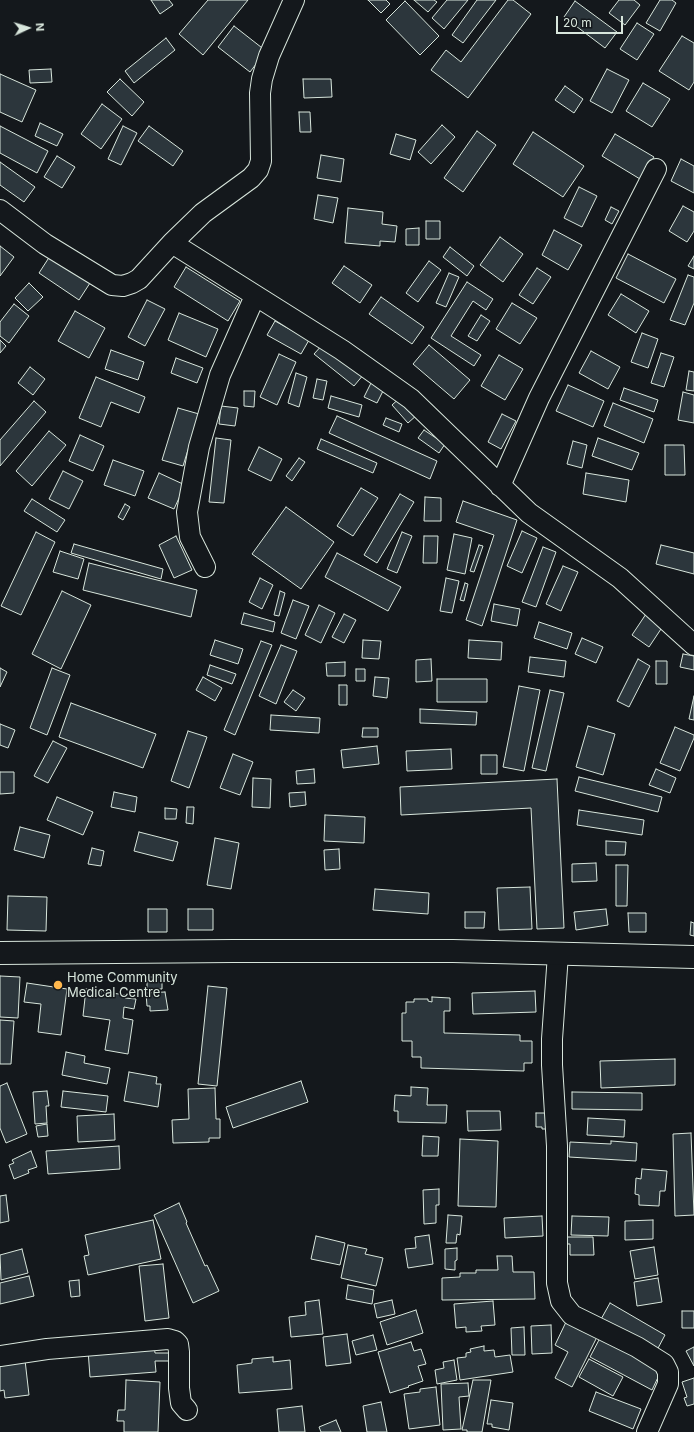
<!DOCTYPE html>
<html>
<head>
<meta charset="utf-8">
<style>
  body { margin:0 }
  #map { position:relative; width:694px; height:1432px; overflow:hidden; background:#14181c; font-family:Inter,sans-serif }
  canvas { display:block }
  .north { position:absolute; left:8px; top:8px; width:40px; height:40px; -webkit-text-stroke:3px #14181c; paint-order:stroke; rotate:86deg; font-size:11px; font-weight:700; line-height:16px; text-align:center; color:#d8e6dc }
  .north::after { content:''; display:block; margin:auto; width:14px; height:18px; background:#d8e6dc; clip-path:polygon(50% 0,100% 100%,50% 72%,0 100%) }
  .scale { position:absolute; left:556px; top:16px; width:67px; height:18px; box-sizing:border-box; border:2px solid #d8e6dc; border-top:0; padding-left:5px; font-size:12px; line-height:14px; white-space:nowrap; color:#d8e6dc; -webkit-text-stroke:3px #14181c; paint-order:stroke }
</style>
</head>
<body>
<div id="map">
<canvas width="694" height="1432"></canvas>
<div class="north">N</div>
<div class="scale">20 m</div>
</div>
<script>
const ctx = document.querySelector('canvas').getContext('2d');
ctx.lineJoin = 'round';
function paint(path, color) { ctx.fillStyle = color; ctx.fill(path, 'evenodd'); }
const toPath = rows => new Path2D(rows.map(r => 'M' + r).join(''));
function trace(path, color, width, dash) { ctx.strokeStyle = color; ctx.lineWidth = width; ctx.lineCap = dash ? 'butt' : 'round'; ctx.setLineDash(dash || []); ctx.stroke(path); }
function label(font, color, halo, rows, align = 'center') {
  ctx.font = font + ' Inter,sans-serif'; ctx.lineWidth = 3; ctx.setLineDash([]); ctx.textBaseline = 'middle'; ctx.strokeStyle = halo; ctx.fillStyle = color; for (const [text, x, y, turn = 0] of rows) {
    ctx.save(); ctx.translate(x, y); ctx.rotate((+turn || 0) * Math.PI / 180); ctx.textAlign = isNaN(turn) ? turn : align; if (halo) ctx.strokeText(text, 0, 0); ctx.fillText(text, 0, 0); ctx.restore();
  }
}
const building = toPath([
  [151,0,169,0,173,5,160,14,151,0],
  [208,0,248,0,203,55,179,34,208,0],
  [368,0,386,0,390,4,381,13,368,0],
  [414,0,434,0,437,2,428,12,414,0],
  [447,0,468,0,444,29,432,18,447,0],
  [477,0,496,0,463,43,452,35,477,0],
  [508,0,513,0,531,14,468,98,431,70,446,50,461,62,508,0],
  [619,0,634,0,640,5,625,25,609,13,619,0],
  [660,0,672,0,676,3,660,31,646,23,660,0],
  [405,1,439,36,420,55,386,20,405,1],
  [575,1,617,32,605,48,564,17,575,1],
  [637,23,654,34,637,60,620,49,637,23],
  [234,26,266,51,250,72,218,47,234,26],
  [682,36,694,43,694,82,689,90,659,71,682,36],
  [166,38,175,50,134,83,125,71,166,38],
  [51,69,52,82,30,83,29,70,51,69],
  [607,69,629,80,612,113,590,101,607,69],
  [0,74,36,90,22,122,0,112,0,74],
  [120,79,144,102,132,116,107,92,120,79],
  [303,79,331,79,332,97,304,98,303,79],
  [643,83,670,99,652,127,626,111,643,83],
  [565,86,583,99,574,113,555,100,565,86],
  [102,104,122,119,101,149,81,134,102,104],
  [299,112,310,112,311,132,300,132,299,112],
  [40,123,63,134,57,146,35,136,40,123],
  [442,125,455,137,431,164,418,152,442,125],
  [0,126,48,151,37,173,0,153,0,126],
  [123,126,137,133,121,165,108,159,123,126],
  [149,126,183,151,173,166,138,141,149,126],
  [477,131,496,145,463,192,444,178,477,131],
  [533,132,584,166,563,197,513,164,533,132],
  [396,134,416,140,410,160,390,154,396,134],
  [615,134,654,157,640,179,602,156,615,134],
  [321,155,344,159,341,182,317,178,321,155],
  [57,156,75,167,62,188,44,177,57,156],
  [681,159,694,166,694,193,671,181,681,159],
  [0,162,35,187,24,202,0,185,0,162],
  [579,187,597,196,582,227,564,218,579,187],
  [318,195,338,198,333,223,314,219,318,195],
  [683,206,694,212,694,231,687,242,669,231,683,206],
  [611,207,619,211,612,224,605,220,611,207],
  [348,208,383,212,382,224,397,226,395,242,380,241,380,246,345,243,348,208],
  [426,221,440,221,440,239,426,239,426,221],
  [419,228,419,245,406,245,406,229,419,228],
  [554,230,582,245,568,270,542,255,554,230],
  [500,237,523,254,503,282,480,265,500,237],
  [0,246,14,257,0,276,0,246],
  [450,247,474,266,467,276,443,257,450,247],
  [628,254,676,279,664,303,616,278,628,254],
  [50,256,90,283,79,300,39,273,50,256],
  [694,256,694,269,688,266,694,256],
  [429,261,441,270,418,302,406,293,429,261],
  [344,266,372,285,360,303,332,283,344,266],
  [186,267,240,301,228,321,174,287,186,267],
  [537,268,551,277,533,304,519,295,537,268],
  [449,273,459,277,446,307,436,303,449,273],
  [688,275,694,277,694,303,685,325,670,320,688,275],
  [467,282,493,299,486,310,473,301,451,336,481,355,474,366,431,338,467,282],
  [29,283,43,297,28,311,15,298,29,283],
  [621,294,649,311,636,333,608,315,621,294],
  [381,297,424,327,412,344,369,314,381,297],
  [147,300,165,309,145,346,128,337,147,300],
  [512,303,537,318,520,344,496,329,512,303],
  [14,304,29,316,9,343,0,336,0,322,14,304],
  [75,311,105,328,89,358,58,341,75,311],
  [179,313,218,329,206,357,168,340,179,313],
  [481,315,490,321,477,341,468,336,481,315],
  [275,321,309,340,301,354,267,335,275,321],
  [642,333,658,339,648,368,631,362,642,333],
  [0,340,6,346,0,353,0,340],
  [324,343,364,374,354,386,314,354,324,343],
  [429,345,470,380,454,399,413,364,429,345],
  [111,350,144,362,138,380,105,369,111,350],
  [591,351,620,367,608,389,579,373,591,351],
  [661,353,674,357,664,387,651,383,661,353],
  [279,354,296,362,277,405,260,397,279,354],
  [499,355,523,369,505,400,481,386,499,355],
  [176,358,203,368,197,383,171,373,176,358],
  [30,367,45,379,33,395,18,383,30,367],
  [689,371,694,372,694,391,686,390,689,371],
  [296,373,307,377,299,407,288,403,296,373],
  [96,377,145,397,139,413,111,402,101,427,79,418,96,377],
  [317,379,327,381,323,400,313,398,317,379],
  [371,383,384,389,377,403,364,397,371,383],
  [568,385,604,401,593,427,556,411,568,385],
  [624,388,658,400,654,412,620,400,624,388],
  [244,391,255,391,254,407,244,406,244,391],
  [683,392,694,395,694,423,678,420,683,392],
  [331,396,362,405,359,417,328,408,331,396],
  [402,396,418,414,408,423,392,405,402,396],
  [34,401,46,412,0,466,0,440,34,401],
  [613,403,653,419,644,443,604,426,613,403],
  [221,406,238,408,235,426,219,424,221,406],
  [178,408,199,414,183,466,162,460,178,408],
  [502,414,516,421,501,449,488,442,502,414],
  [337,416,437,461,430,479,329,433,337,416],
  [386,418,402,424,399,432,383,425,386,418],
  [424,430,445,444,439,453,418,438,424,430],
  [49,431,66,445,32,486,16,471,49,431],
  [80,435,104,446,93,471,69,461,80,435],
  [216,438,231,440,224,503,209,502,216,438],
  [598,438,639,453,632,470,592,456,598,438],
  [321,439,377,463,373,473,317,449,321,439],
  [573,441,587,445,582,468,567,464,573,441],
  [665,445,684,445,685,475,665,475,665,445],
  [259,447,282,459,271,481,248,470,259,447],
  [299,458,305,462,292,481,286,476,299,458],
  [113,460,144,471,135,496,104,485,113,460],
  [63,471,83,481,69,509,49,499,63,471],
  [159,473,185,485,174,509,148,498,159,473],
  [586,473,629,480,626,502,583,494,586,473],
  [361,488,378,498,353,536,337,526,361,488],
  [400,494,414,502,377,563,364,555,400,494],
  [425,497,441,498,441,521,424,521,425,497],
  [32,499,65,520,57,532,24,511,32,499],
  [463,501,517,520,482,626,466,620,494,535,456,522,463,501],
  [125,504,130,507,123,520,118,517,125,504],
  [286,507,334,542,301,589,252,554,286,507],
  [522,531,537,538,522,573,507,566,522,531],
  [36,532,55,542,21,615,1,606,36,532],
  [402,532,412,536,397,573,387,569,402,532],
  [454,534,472,538,465,574,447,570,454,534],
  [176,536,192,570,174,578,159,545,176,536],
  [424,536,438,536,437,563,423,563,424,536],
  [74,544,163,569,161,579,71,553,74,544],
  [479,545,483,546,474,572,470,571,479,545],
  [661,545,694,553,694,574,656,564,661,545],
  [543,547,556,552,536,607,522,602,543,547],
  [60,551,84,559,78,579,53,572,60,551],
  [337,553,401,587,388,611,325,577,337,553],
  [89,563,197,590,191,617,83,590,89,563],
  [563,566,578,572,561,611,546,604,563,566],
  [260,578,273,585,262,609,249,602,260,578],
  [446,578,459,581,452,613,440,611,446,578],
  [465,583,468,584,464,601,460,600,465,583],
  [62,591,91,605,61,669,32,654,62,591],
  [280,591,285,593,279,616,274,615,280,591],
  [293,600,309,606,296,639,281,633,293,600],
  [494,604,520,609,517,626,491,621,494,604],
  [319,605,335,613,321,643,305,635,319,605],
  [244,613,275,622,273,632,241,624,244,613],
  [344,614,356,620,344,643,332,637,344,614],
  [646,614,663,626,649,647,632,635,646,614],
  [539,622,572,633,567,649,534,638,539,622],
  [582,638,603,647,596,663,575,654,582,638],
  [215,640,243,649,238,664,210,655,215,640],
  [363,640,381,641,379,659,362,658,363,640],
  [469,640,502,642,501,660,468,658,469,640],
  [261,641,272,645,235,735,224,730,261,641],
  [281,645,297,651,276,704,259,696,281,645],
  [683,654,694,656,694,670,680,667,683,654],
  [530,657,566,661,564,677,528,672,530,657],
  [431,659,432,681,416,682,416,660,431,659],
  [638,659,650,666,629,707,617,701,638,659],
  [656,661,667,661,667,684,656,684,656,661],
  [345,662,345,676,327,676,326,663,345,662],
  [210,665,236,674,232,684,207,675,210,665],
  [0,668,7,672,0,687,0,668],
  [52,668,70,675,47,735,30,728,52,668],
  [356,669,365,669,365,681,356,681,356,669],
  [203,677,222,688,215,701,196,690,203,677],
  [375,677,389,678,387,698,373,696,375,677],
  [437,679,487,679,487,702,437,702,437,679],
  [339,685,347,685,347,705,339,705,339,685],
  [519,686,540,690,524,771,503,767,519,686],
  [293,690,305,698,296,711,284,702,293,690],
  [550,690,564,693,546,771,532,768,550,690],
  [694,696,694,720,689,719,694,696],
  [71,703,156,734,143,768,59,737,71,703],
  [420,709,477,712,476,725,420,723,420,709],
  [271,715,320,718,319,733,270,730,271,715],
  [0,724,15,730,8,748,0,745,0,724],
  [588,726,615,734,603,775,576,767,588,726],
  [675,727,694,735,694,738,680,771,660,763,675,727],
  [363,728,378,728,378,737,362,737,363,728],
  [188,731,207,737,189,788,171,781,188,731],
  [53,741,67,748,48,783,34,776,53,741],
  [377,746,379,764,343,768,341,750,377,746],
  [451,749,452,769,407,771,406,751,451,749],
  [233,754,253,762,240,795,220,788,233,754],
  [481,755,497,755,497,774,481,774,481,755],
  [314,769,315,783,297,784,296,771,314,769],
  [656,769,676,778,670,793,649,785,656,769],
  [0,772,14,772,14,793,0,794,0,772],
  [579,777,662,797,658,812,575,791,579,777],
  [253,778,271,779,270,808,252,807,253,778],
  [557,779,564,928,537,929,531,808,401,815,400,787,557,779],
  [114,792,137,797,135,812,111,807,114,792],
  [305,792,306,805,290,807,289,793,305,792],
  [57,797,93,812,83,835,47,820,57,797],
  [187,807,194,807,193,824,186,823,187,807],
  [165,808,177,809,176,819,165,819,165,808],
  [579,810,644,820,642,835,577,825,579,810],
  [325,815,365,817,364,843,324,841,325,815],
  [20,827,50,835,44,858,14,850,20,827],
  [139,832,178,842,173,861,134,851,139,832],
  [215,838,239,843,231,889,207,885,215,838],
  [606,841,626,842,625,855,606,855,606,841],
  [92,848,104,851,101,866,88,864,92,848],
  [339,849,340,869,325,870,324,850,339,849],
  [596,863,597,881,572,882,572,864,596,863],
  [616,865,628,865,627,906,616,906,616,865],
  [530,887,532,929,499,930,497,888,530,887],
  [375,889,429,893,428,914,373,910,375,889],
  [8,896,47,897,46,931,7,930,8,896],
  [148,909,167,909,167,932,148,932,148,909],
  [188,909,213,909,213,930,188,930,188,909],
  [606,909,608,925,576,930,574,912,606,909],
  [465,912,485,912,484,928,465,928,465,912],
  [628,913,646,913,646,932,629,932,628,913],
  [691,922,694,923,694,936,690,935,691,922],
  [0,976,20,977,18,1018,0,1017,0,976],
  [147,977,162,977,162,989,147,989,147,977],
  [27,983,67,989,61,1035,38,1032,41,1004,24,1002,27,983],
  [208,986,227,988,217,1086,198,1084,208,986],
  [86,989,125,995,125,998,136,999,134,1009,124,1007,123,1018,133,1020,128,1054,105,1050,110,1020,83,1016,86,989],
  [535,991,536,1012,473,1014,472,993,535,991],
  [165,992,168,1010,150,1011,150,1006,147,1006,146,993,165,992],
  [432,997,450,998,450,1011,444,1011,444,1033,520,1035,520,1041,532,1041,532,1063,524,1063,524,1071,421,1068,421,1057,412,1057,412,1041,402,1041,402,1013,406,1013,406,1002,414,1002,414,999,428,999,428,1001,432,1002,432,997],
  [0,1020,14,1021,11,1064,0,1064,0,1020],
  [66,1052,85,1056,84,1063,110,1068,107,1084,62,1075,66,1052],
  [675,1059,675,1085,601,1088,600,1061,675,1059],
  [129,1072,157,1077,156,1084,161,1084,158,1107,124,1101,129,1072],
  [301,1081,308,1102,233,1128,226,1107,301,1081],
  [7,1083,27,1134,6,1143,0,1128,0,1086,7,1083],
  [411,1087,428,1088,427,1105,447,1105,446,1123,398,1122,398,1111,394,1111,395,1095,411,1096,411,1087],
  [215,1088,216,1119,220,1119,220,1138,209,1138,209,1142,173,1143,172,1120,189,1119,188,1089,215,1088],
  [47,1091,49,1106,46,1106,47,1123,35,1124,33,1092,47,1091],
  [63,1091,108,1096,106,1112,61,1107,63,1091],
  [572,1092,642,1093,642,1110,572,1109,572,1092],
  [467,1111,500,1111,501,1130,468,1131,467,1111],
  [536,1113,550,1113,550,1129,542,1129,542,1127,536,1127,536,1113],
  [114,1114,115,1140,78,1142,77,1116,114,1114],
  [588,1118,625,1120,624,1137,587,1135,588,1118],
  [47,1124,48,1136,38,1137,36,1126,47,1124],
  [691,1133,694,1215,675,1216,673,1134,691,1133],
  [423,1136,439,1137,438,1156,422,1156,423,1136],
  [460,1139,498,1141,496,1207,458,1206,460,1139],
  [611,1141,637,1143,636,1161,569,1157,570,1142,611,1144,611,1141],
  [119,1146,120,1169,48,1174,46,1151,119,1146],
  [31,1151,37,1167,28,1170,29,1173,14,1179,9,1165,14,1163,12,1160,31,1151],
  [642,1169,667,1171,665,1191,660,1191,659,1206,639,1205,639,1195,635,1194,636,1178,641,1179,642,1169],
  [439,1189,439,1205,436,1205,436,1223,424,1224,423,1190,439,1189],
  [6,1195,9,1221,0,1223,0,1196,6,1195],
  [179,1203,187,1222,186,1223,205,1266,207,1265,219,1291,193,1303,154,1215,179,1203],
  [448,1215,462,1216,460,1235,457,1234,456,1243,446,1243,448,1215],
  [542,1216,543,1236,505,1238,504,1218,542,1216],
  [572,1216,609,1217,608,1236,571,1235,572,1216],
  [153,1220,161,1259,88,1275,84,1256,89,1255,85,1235,153,1220],
  [653,1220,653,1239,625,1240,625,1221,653,1220],
  [429,1235,433,1264,408,1268,405,1249,416,1248,415,1237,429,1235],
  [316,1236,345,1243,340,1265,311,1259,316,1236],
  [564,1237,593,1237,594,1255,570,1255,570,1244,565,1244,564,1237],
  [348,1245,367,1249,365,1254,383,1258,376,1286,341,1278,348,1245],
  [654,1247,658,1275,635,1279,630,1251,654,1247],
  [457,1248,457,1260,455,1261,455,1270,445,1269,445,1249,457,1248],
  [22,1249,28,1273,1,1280,0,1255,22,1249],
  [497,1256,512,1256,513,1272,534,1272,535,1299,442,1300,442,1278,460,1277,460,1273,476,1273,476,1270,498,1270,497,1256],
  [163,1264,169,1318,145,1321,139,1266,163,1264],
  [29,1276,34,1296,0,1304,0,1283,29,1276],
  [658,1278,662,1302,637,1306,634,1282,658,1278],
  [79,1280,80,1296,71,1297,69,1281,79,1280],
  [348,1285,374,1290,372,1304,346,1299,348,1285],
  [319,1300,323,1334,291,1337,289,1317,306,1315,305,1302,319,1300],
  [392,1300,395,1314,377,1318,374,1304,392,1300],
  [493,1301,495,1325,481,1326,482,1331,466,1332,466,1327,456,1328,454,1304,493,1301],
  [610,1303,665,1335,656,1352,600,1321,610,1303],
  [416,1310,423,1333,387,1345,380,1322,416,1310],
  [682,1311,694,1311,694,1328,682,1328,682,1311],
  [566,1322,597,1337,572,1387,555,1378,568,1352,555,1345,566,1322],
  [551,1325,552,1353,532,1354,531,1326,551,1325],
  [524,1327,525,1355,512,1355,511,1328,524,1327],
  [347,1334,351,1363,326,1366,323,1337,347,1334],
  [373,1335,377,1350,356,1355,352,1341,373,1335],
  [600,1338,661,1371,652,1390,590,1357,600,1338],
  [411,1342,414,1351,421,1349,426,1364,418,1366,423,1381,408,1386,409,1387,390,1393,378,1352,411,1342],
  [154,1345,155,1353,170,1353,171,1361,155,1361,156,1372,90,1377,88,1350,154,1345],
  [484,1346,484,1351,494,1350,495,1357,510,1355,513,1372,460,1380,457,1358,466,1357,466,1353,471,1352,470,1349,484,1346],
  [694,1347,694,1366,686,1351,694,1347],
  [273,1357,273,1362,290,1360,292,1389,239,1393,237,1365,252,1363,252,1359,273,1357],
  [589,1359,623,1377,613,1396,579,1377,589,1359],
  [25,1360,29,1395,5,1398,4,1390,0,1391,0,1363,25,1360],
  [454,1360,457,1380,437,1384,435,1370,444,1368,443,1362,454,1360],
  [694,1378,694,1404,687,1406,684,1398,687,1397,682,1382,694,1378],
  [126,1380,160,1382,158,1432,124,1432,124,1421,117,1421,118,1410,125,1410,126,1380],
  [473,1380,491,1380,482,1432,467,1432,467,1430,462,1430,473,1380],
  [468,1383,469,1396,459,1397,461,1429,443,1430,441,1384,468,1383],
  [436,1387,440,1425,409,1429,404,1394,420,1392,420,1389,436,1387],
  [596,1392,641,1409,633,1429,589,1411,596,1392],
  [491,1400,513,1403,509,1430,492,1427,492,1424,487,1424,491,1400],
  [381,1402,387,1432,367,1432,363,1406,381,1402],
  [302,1406,305,1432,279,1432,277,1409,302,1406],
  [336,1420,341,1432,321,1432,319,1427,336,1420]
]);
paint(building, '#2c363c');
trace(building, '#d8e6dc', 1);
const street = toPath([
  [0,210,45,244,112,285,123,286,132,283,139,279,172,243,342,350,411,399,529,513,620,578,694,645],
  [172,243,203,213,251,178,258,170,261,161,260,93,262,79,269,56,294,0],
  [500,486,539,398,656,169],
  [205,567,190,537,187,512,199,447,220,375,255,296],
  [558,954,552,1039,552,1065,557,1146,557,1283,561,1301,572,1315,637,1347,664,1364,668,1372,668,1384,647,1432],
  [0,1356,47,1349,168,1339,175,1341,178,1344,179,1352,179,1388,181,1403,187,1410]
]);
const secondary = toPath([
  [0,953,232,951,453,951,694,957]
]);
trace(street, '#d8e6dc', 22);
trace(secondary, '#d8e6dc', 24);
trace(street, '#14181c', 20);
trace(secondary, '#14181c', 22);
for (const [x, y, r, color] of [
  [58,985,5,"#ffb74d"]
]) { const dot = new Path2D(); dot.arc(x, y, r, 0, 2 * Math.PI); ctx.fillStyle = color; ctx.fill(dot); trace(dot, '#14181c', 1.5); }
label('13px', '#d8e6dc', '#14181c', [
  ["Home Community",67,978],
  ["Medical Centre",67,993]
], 'left');
</script>
</body>
</html>
